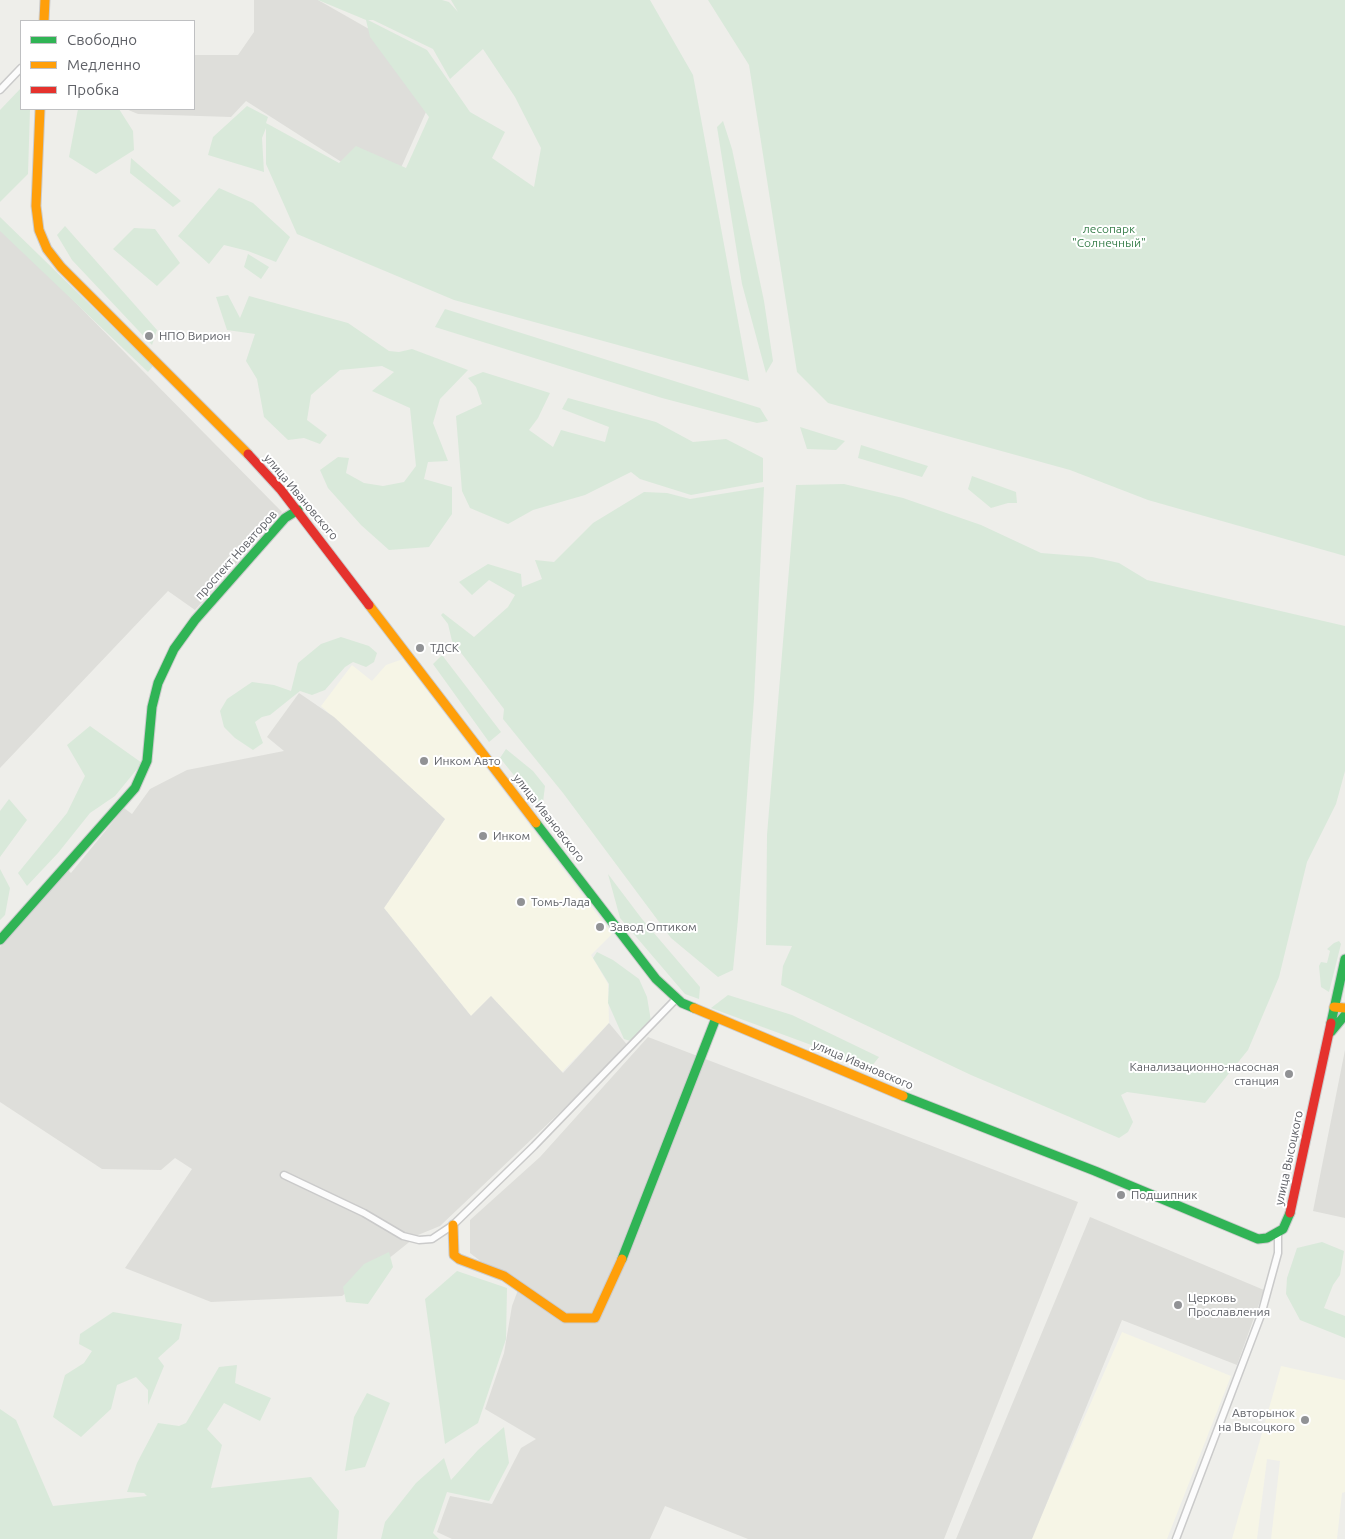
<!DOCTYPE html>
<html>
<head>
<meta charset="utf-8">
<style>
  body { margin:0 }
  #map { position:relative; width:1345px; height:1539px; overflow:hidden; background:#eeeeea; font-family:Ubuntu,sans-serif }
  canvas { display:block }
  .legend { position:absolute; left:20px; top:20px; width:175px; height:90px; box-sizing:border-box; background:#fff; border:1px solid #bfc0c2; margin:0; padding:6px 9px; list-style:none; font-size:15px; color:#5f6167 }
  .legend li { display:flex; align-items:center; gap:10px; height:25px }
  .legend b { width:25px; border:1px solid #bfc0c2 }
</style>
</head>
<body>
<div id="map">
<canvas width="1345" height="1539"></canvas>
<ul class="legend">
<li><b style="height:6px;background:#30b455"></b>Свободно</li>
<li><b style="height:6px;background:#ff9f0a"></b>Медленно</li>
<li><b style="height:6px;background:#e5322d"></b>Пробка</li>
</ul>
</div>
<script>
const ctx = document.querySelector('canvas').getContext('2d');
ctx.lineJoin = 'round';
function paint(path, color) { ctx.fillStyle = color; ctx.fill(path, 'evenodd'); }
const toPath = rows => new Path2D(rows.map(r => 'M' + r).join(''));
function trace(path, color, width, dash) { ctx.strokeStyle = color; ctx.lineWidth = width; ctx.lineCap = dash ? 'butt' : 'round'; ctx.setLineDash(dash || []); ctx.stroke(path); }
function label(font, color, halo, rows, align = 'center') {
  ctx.font = font + ' Ubuntu,sans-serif'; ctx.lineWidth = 4; ctx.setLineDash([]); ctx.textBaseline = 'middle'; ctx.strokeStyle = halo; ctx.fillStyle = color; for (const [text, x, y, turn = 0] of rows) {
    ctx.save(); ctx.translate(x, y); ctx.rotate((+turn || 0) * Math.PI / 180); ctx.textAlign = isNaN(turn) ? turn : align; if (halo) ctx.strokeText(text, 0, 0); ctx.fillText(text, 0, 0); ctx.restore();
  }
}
paint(toPath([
  [403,659,612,934,591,955,608,984,609,1023,561,1073,491,996,471,1016,384,908,445,819,321,706,352,665,372,681,386,665],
  [1122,1332,1231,1376,1167,1539,1031,1539],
  [1281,1366,1345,1380,1345,1492,1342,1493,1337,1539,1271,1539,1280,1461,1267,1459,1257,1539,1232,1539]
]), '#f6f5e6');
paint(toPath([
  [254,0,318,0,376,33,426,112,400,170,343,163,246,101,231,117,138,114,126,109,194,109,194,55,238,55,254,32],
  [0,226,282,512,195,610,168,591,0,768],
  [299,693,334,717,445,819,384,908,471,1016,491,996,563,1073,609,1023,629,1047,440,1226,418,1235,342,1296,211,1302,125,1268,192,1169,175,1158,161,1170,102,1169,0,1102,0,947,68,870,71,873,124,808,132,814,150,789,187,770,284,751,267,737],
  [648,1037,1078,1202,944,1539,748,1539,665,1506,650,1539,452,1539,437,1532,450,1496,492,1504,521,1448,536,1439,485,1409,504,1353,512,1306,518,1290,470,1253,470,1220,540,1157],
  [1345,1050,1345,1218,1313,1211],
  [1090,1217,1264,1290,1237,1365,1122,1320,1032,1539,956,1539]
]), '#dededa');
paint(toPath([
  [318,0,442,0,449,2,458,12,451,0,650,0,693,75,749,381,454,300,297,234,266,164,266,128,262,138,264,172,208,155,213,137,247,106,268,117,266,123,339,163,356,146,406,168,429,117,370,37,366,20],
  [368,20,373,20,433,49,450,79,483,49,515,97,541,148,534,187,492,158,505,132,470,112,427,50],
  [708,0,1345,0,1345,556,1148,500,1070,470,828,403,797,372,749,65],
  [21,88,21,109,30,109,28,174,0,202,0,110],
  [78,109,119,109,133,131,134,150,96,174,69,157],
  [723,121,732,149,764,301,773,361,766,373,742,284,717,127],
  [131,158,181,201,173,207,130,173],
  [219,188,253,203,290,237,276,262,248,251,224,245,209,264,178,236],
  [0,217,153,366,148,372,0,231],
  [65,226,157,330,152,345,72,260,57,235],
  [134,228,155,229,180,263,157,286,113,249],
  [248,254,269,267,261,279,244,267],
  [228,295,240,318,249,296,348,323,389,351,399,352,412,349,468,370,440,399,433,423,448,461,428,462,424,479,452,487,452,514,429,547,389,550,361,525,328,488,320,470,338,457,349,458,346,473,364,483,383,486,404,482,416,466,410,408,372,391,394,372,382,366,340,370,311,395,307,420,327,435,320,444,304,438,288,440,264,417,257,379,246,361,255,334,227,330,216,297],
  [445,309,760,408,768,421,757,423,662,398,435,327],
  [483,372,550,393,538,418,529,430,553,447,561,430,605,442,609,427,562,409,568,398,656,422,693,442,726,439,763,458,763,482,691,495,640,479,631,472,585,495,533,510,508,524,470,508,462,491,456,416,482,404,476,387,468,378],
  [800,427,845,441,836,450,807,449],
  [861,445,928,466,922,477,858,458],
  [972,476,1016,492,1017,503,1008,503,991,508,968,489],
  [844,484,903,498,981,525,1041,553,1092,557,1119,563,1147,580,1345,626,1345,771,1336,804,1307,862,1279,977,1248,1050,1205,1103,1127,1092,1121,1095,1133,1122,1128,1132,1119,1138,971,1075,781,985,783,966,792,946,766,945,767,835,796,485],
  [764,487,754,699,738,919,733,970,718,977,671,938,563,793,503,719,504,709,452,641,448,624,441,615,443,613,474,637,508,607,515,595,489,580,472,595,459,582,488,564,521,574,522,587,542,579,535,560,554,562,593,523,644,492,667,493,690,499],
  [341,637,369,646,377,653,374,662,366,667,353,662,345,667,325,690,312,695,300,691,270,715,262,717,255,722,263,743,253,750,235,738,224,727,220,711,227,699,252,682,274,685,291,691,298,663,321,644],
  [442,655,501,732,489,742,433,664],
  [90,726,142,763,115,796,90,813,58,853,27,886,18,873,67,813,85,776,67,745],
  [506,749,533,771,545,786,542,810,500,758],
  [9,799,27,820,0,857,0,811],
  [0,869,10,888,5,915,0,920],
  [608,874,642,919,700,987,699,999,685,994,620,918],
  [1339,941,1341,944,1329,992,1321,987,1319,966,1321,962,1327,963,1330,951,1327,949,1334,943],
  [597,952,613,960,639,979,647,997,652,1027,637,1043,624,1039,608,1003,609,984,593,958],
  [728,995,792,1015,879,1057,868,1071,814,1046,711,1008],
  [1322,1242,1344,1251,1340,1275,1333,1285,1324,1308,1345,1316,1345,1338,1300,1320,1286,1294,1287,1278,1297,1248],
  [389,1252,393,1267,368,1304,346,1302,343,1287,364,1264],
  [457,1271,507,1288,506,1339,478,1423,445,1444,425,1299],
  [113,1312,182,1324,179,1339,158,1358,164,1366,148,1405,148,1390,136,1377,117,1385,111,1409,81,1437,53,1417,65,1375,84,1363,92,1351,79,1344,80,1334],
  [237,1365,235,1383,271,1398,260,1421,224,1403,207,1429,222,1445,211,1488,311,1477,339,1511,337,1539,0,1539,0,1409,16,1420,53,1506,147,1496,144,1493,127,1492,137,1463,158,1423,179,1426,186,1423,219,1367],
  [367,1393,390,1403,365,1467,345,1471,354,1417],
  [504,1427,509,1463,489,1501,447,1492,433,1533,439,1539,381,1539,385,1522,416,1483,444,1458,451,1480,478,1450]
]), '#d9e9da');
const street = toPath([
  [0,90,21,68],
  [284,1175,364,1213,403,1236,419,1240,432,1239,453,1225,534,1146,676,999],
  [1176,1539,1261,1315,1278,1253,1278,1233]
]);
const fast = toPath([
  [536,823,656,979,682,1003,694,1008],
  [0,940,135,788,147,761,152,707,158,683,174,649,195,620,285,518,298,510],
  [1331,1023,1345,959],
  [1331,1032,1345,1015],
  [903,1096,1095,1171,1258,1239,1267,1238,1283,1229,1290,1213],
  [622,1259,716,1018]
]);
const slow = toPath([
  [44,21,45,0],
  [40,109,36,206,39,230,47,249,61,267,248,454],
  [369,605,536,823],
  [1334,1007,1345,1008],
  [694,1008,903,1096],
  [453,1225,454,1255,459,1259,504,1276,565,1318,595,1318,622,1259]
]);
const jam = toPath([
  [248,454,281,490,369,605],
  [1290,1213,1331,1023]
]);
trace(street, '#cacaca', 9);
trace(fast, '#cbcbcc', 11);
trace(slow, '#cbcbcc', 11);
trace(jam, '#cbcbcc', 11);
trace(street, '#fcfcfc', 6);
trace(fast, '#30b455', 9);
trace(slow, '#ff9f0a', 9);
trace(jam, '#e5322d', 9);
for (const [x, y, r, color] of [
  [149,336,5,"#919295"],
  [420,648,5,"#919295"],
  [424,761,5,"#919295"],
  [483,836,5,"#919295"],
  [521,902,5,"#919295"],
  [600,927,5,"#919295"],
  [1289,1074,5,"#919295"],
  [1121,1195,5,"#919295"],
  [1178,1305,5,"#919295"],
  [1305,1420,5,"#919295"]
]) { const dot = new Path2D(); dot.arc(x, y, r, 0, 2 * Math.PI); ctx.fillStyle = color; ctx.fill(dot); trace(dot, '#fff', 2); }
label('12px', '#3c814e', '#fff', [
  ["лесопарк",1109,229],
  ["\"Солнечный\"",1109,243]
]);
label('12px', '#5f6167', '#fff', [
  ["НПО Вирион",159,336],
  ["ТДСК",430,648],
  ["Инком Авто",434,761],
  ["Инком",493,836],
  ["Томь-Лада",531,902],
  ["Завод Оптиком",610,927],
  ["Канализационно-насосная",1279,1067,"right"],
  ["станция",1279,1081,"right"],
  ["Подшипник",1131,1195],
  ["Церковь",1188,1298],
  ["Прославления",1188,1312],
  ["Авторынок",1295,1413,"right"],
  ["на Высоцкого",1295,1427,"right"]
], 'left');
label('12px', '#5f6167', '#fff', [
  ["улица Ивановского",301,497,50],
  ["проспект Новаторов",236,555,-48],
  ["улица Ивановского",549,818,52],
  ["улица Ивановского",863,1065,23],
  ["улица Высоцкого",1289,1158,-78]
]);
</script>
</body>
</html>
